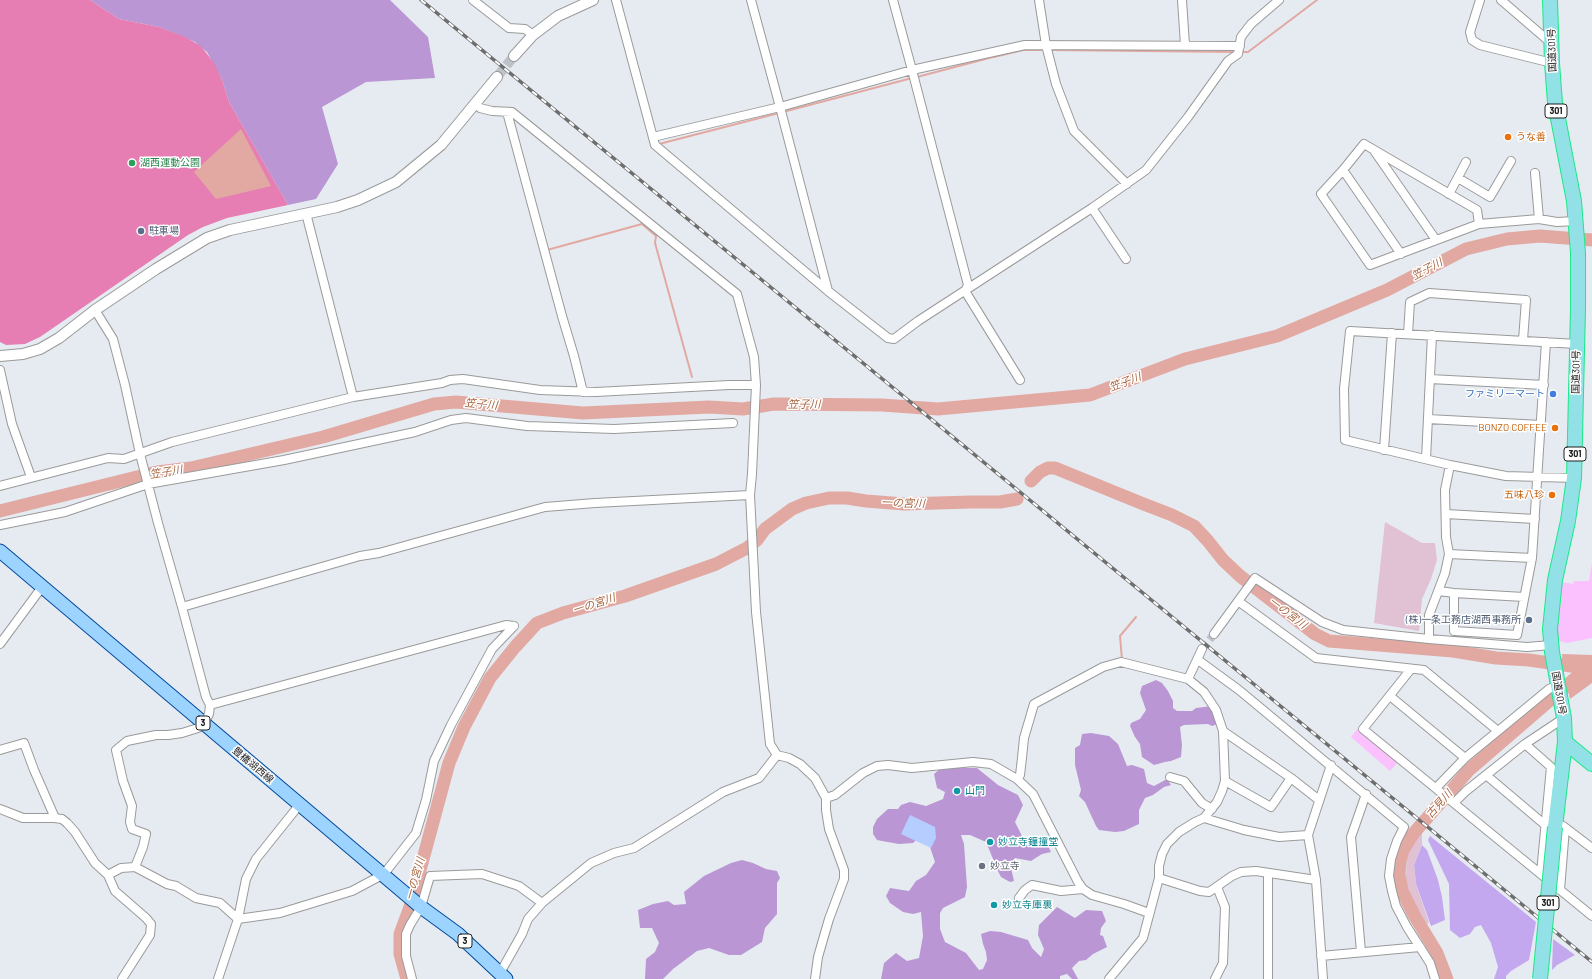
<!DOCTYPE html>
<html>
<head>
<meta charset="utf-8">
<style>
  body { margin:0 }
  canvas { display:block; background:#e6ebf1 }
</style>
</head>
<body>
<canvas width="1592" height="979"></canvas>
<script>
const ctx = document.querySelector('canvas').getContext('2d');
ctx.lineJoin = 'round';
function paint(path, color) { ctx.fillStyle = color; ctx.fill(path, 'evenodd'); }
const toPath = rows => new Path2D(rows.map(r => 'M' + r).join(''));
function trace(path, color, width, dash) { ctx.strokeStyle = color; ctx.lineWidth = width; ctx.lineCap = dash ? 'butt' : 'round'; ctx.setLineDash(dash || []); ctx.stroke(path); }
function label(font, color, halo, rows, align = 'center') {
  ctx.font = font + ' Barlow,"Noto Sans JP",sans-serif'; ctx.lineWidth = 3; ctx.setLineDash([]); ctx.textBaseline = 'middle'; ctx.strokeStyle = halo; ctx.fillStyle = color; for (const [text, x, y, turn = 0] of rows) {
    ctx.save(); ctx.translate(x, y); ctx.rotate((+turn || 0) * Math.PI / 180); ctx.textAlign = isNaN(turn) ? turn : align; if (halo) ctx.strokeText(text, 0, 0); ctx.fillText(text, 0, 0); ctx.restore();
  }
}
paint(toPath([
  [1430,836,1536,922,1529,960,1511,971,1506,976,1506,979,1494,979,1498,967,1491,943,1481,925,1475,927,1470,934,1460,938,1450,930,1449,884,1428,840],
  [1422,845,1427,850,1438,880,1442,897,1445,920,1431,926,1416,884,1414,865],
  [1553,939,1575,955,1557,965,1552,970]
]), '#c3a8ef');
paint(toPath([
  [90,0,390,0,428,37,435,78,366,82,322,107,338,164,316,199,288,205,229,102,222,80,207,52,195,42,159,27,119,19],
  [1156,680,1162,683,1168,691,1173,701,1173,708,1177,711,1192,711,1196,708,1212,706,1218,724,1212,726,1208,724,1184,725,1180,727,1182,745,1181,757,1171,761,1165,762,1154,765,1142,757,1140,744,1135,737,1130,726,1131,723,1140,719,1146,710,1140,693,1142,686],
  [1091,733,1109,736,1118,744,1127,766,1132,765,1144,769,1147,783,1154,786,1167,779,1171,785,1164,787,1153,795,1145,798,1139,810,1139,824,1124,831,1115,832,1099,830,1096,826,1085,802,1079,796,1081,790,1075,765,1075,748,1080,745,1082,734],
  [941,768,977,768,998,785,1018,795,1023,805,1015,822,1025,842,1048,846,1051,852,1042,854,1031,861,1015,858,1012,862,1011,868,1014,881,1010,882,1001,877,998,871,986,842,970,835,961,835,964,844,967,887,965,897,943,908,940,913,940,929,945,942,966,953,979,970,983,969,987,960,986,952,983,944,981,934,990,931,1001,932,1028,940,1032,948,1041,957,1044,949,1038,935,1039,925,1057,907,1075,918,1086,910,1102,911,1106,921,1101,928,1100,935,1103,936,1107,947,1093,954,1086,960,1079,961,1072,968,1078,979,1072,979,1067,974,1060,976,1060,979,881,979,884,963,896,953,907,961,919,958,923,936,921,912,913,914,903,912,890,903,886,896,890,888,909,891,916,881,926,875,935,862,928,841,921,835,913,843,899,844,882,841,877,840,873,834,873,827,877,819,888,809,898,809,901,805,910,802,926,806,943,799,945,792,937,788,934,774],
  [742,860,753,863,766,869,777,871,780,878,777,883,777,914,765,928,762,942,741,955,729,955,709,948,697,951,673,969,663,979,645,979,646,959,655,952,659,943,652,928,640,928,638,910,653,904,668,901,674,905,686,904,684,892,704,876,731,863]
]), '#ba97d4');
paint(toPath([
  [1385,522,1422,543,1435,543,1437,560,1431,579,1422,599,1419,631,1374,623],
  [1422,832,1422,845,1414,865,1416,884,1429,923,1427,924,1407,893,1406,876,1407,851,1414,839]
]), '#e1c1d4');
paint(toPath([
  [910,815,935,827,936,838,931,848,901,834]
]), '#b6ceff');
paint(toPath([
  [1592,563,1592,638,1567,643,1555,640,1556,620,1561,603,1561,591,1558,585,1558,581,1573,584,1574,581,1589,581],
  [1358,728,1399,761,1390,771,1351,737]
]), '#fbc0fe');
paint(toPath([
  [0,0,90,0,119,19,159,27,185,37,201,46,214,63,222,80,229,102,288,205,227,218,203,227,188,235,40,337,25,344,6,345,0,342]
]), '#e67eb3');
paint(toPath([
  [241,129,271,186,216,199,194,172],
  [1562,654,1592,655,1592,683,1570,699,1567,687,1576,680,1579,676,1579,672,1563,667]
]), '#e2a9a3');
trace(toPath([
  [1050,50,1236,52],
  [1240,52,1248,52,1317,0],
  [994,57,1023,50,1041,50],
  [917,77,993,57],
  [783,112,912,78],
  [659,144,779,113],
  [547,250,642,224,656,236,655,243,692,377],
  [1122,660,1120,636,1136,617]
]), '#e2a9a3', 2);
trace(toPath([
  [1031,481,1040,472,1048,468,1055,468,1141,503,1172,515,1194,526,1208,541,1223,560,1240,576,1315,634,1329,641,1453,651,1496,658,1529,660,1592,669],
  [0,511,157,472,191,468,323,437,434,404,456,402,583,413,709,407,743,409,774,404,882,405,938,409,1090,395,1185,359,1277,336,1387,290,1466,249,1507,239,1540,236,1592,240],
  [407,979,400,954,400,934,410,907,449,763,464,727,490,678,515,647,537,623,563,613,625,596,716,564,747,548,757,540,765,529,792,509,806,503,829,498,847,498,866,501,904,504,971,502,1000,502,1017,499],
  [1447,979,1437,953,1414,915,1402,891,1399,874,1400,861,1403,850,1413,834,1469,770,1586,669]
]), '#e2a9a3', 13);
trace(toPath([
  [1202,649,1214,634]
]), '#bec2c7', 8, [8, 4]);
trace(toPath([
  [497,77,514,56]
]), '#bec2c7', 10, [10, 5]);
const minor = toPath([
  [473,0,509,28,525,29,533,35],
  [616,0,655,145,828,291,888,338,894,339,918,321,1092,208,1146,170,1188,117,1228,61,1238,54,1241,37,1251,24,1279,0],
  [751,0,780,107,828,291],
  [893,0,912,70,968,285,965,291],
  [1039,0,1046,45,1056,84,1074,131,1127,184],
  [1182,0,1185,45],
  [1480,0,1470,32,1472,40,1480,45,1552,63],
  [1501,0,1551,43],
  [475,104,480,108,492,111,512,112,737,294,754,357,756,385,752,474,750,495,756,612,770,744,777,755,789,758,800,764,815,778,826,798,826,810,829,829,844,870,844,879,829,919,818,957,815,979],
  [507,112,562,316,574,356,583,392],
  [653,137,780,107,912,70,1025,45,1240,46],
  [1375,152,1436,240],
  [1343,170,1401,254],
  [1535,173,1539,219],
  [1458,178,1490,197,1511,161],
  [1449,194,1466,162],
  [1092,208,1126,259],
  [306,213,353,397],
  [1479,224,1477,210,1364,144,1343,170,1321,194,1370,265,1479,224,1539,219,1557,222,1576,221],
  [965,291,1020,380],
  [95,310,113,339,125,385,140,454,158,523,182,607,206,697,210,705,209,714,204,724,198,728,182,733,168,735,156,735,127,741,116,750,123,781,132,806,130,822,132,829,146,834,143,847,135,867],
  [1408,334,1410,302,1429,293,1526,300,1523,340],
  [0,370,12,424,31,477],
  [1430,379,1544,385],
  [1428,419,1541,425],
  [1384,450,1392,333],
  [1426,459,1432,335],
  [1574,478,1506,476,1450,465,1345,440,1344,389,1350,331,1577,344],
  [0,486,108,458,124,459,172,442,353,397,442,383,450,380,463,379,540,390,596,392,729,385,756,385],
  [1446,514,1535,519],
  [0,525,65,512,148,484,284,460,415,432,451,420,466,418,527,426,614,429,733,423],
  [1449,554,1532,558],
  [1439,591,1454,593,1524,597],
  [1454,593,1454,631,1517,635,1532,558,1546,342],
  [1238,601,1316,658,1424,670,1498,731,1465,758,1436,788],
  [182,607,360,556,379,553,545,507,595,503,750,495],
  [1214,634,1255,578,1322,622,1343,630,1429,639,1429,615,1445,573,1449,554,1446,537,1445,490,1450,465],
  [1429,639,1527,647,1551,645],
  [0,644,42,587],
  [1198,660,1239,690,1404,827,1397,841,1391,859,1389,876,1392,891,1396,906,1407,927,1430,963,1435,979],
  [1411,669,1363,729,1592,916],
  [1188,679,1202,649],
  [1390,696,1465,758],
  [210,705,506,625,514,626],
  [1223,731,1291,778,1319,800],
  [1498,731,1549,689,1558,685],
  [1525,744,1551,767,1541,873],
  [0,750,24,743,34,770,55,818],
  [1486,775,1544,824],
  [1170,777,1184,781,1202,803,1212,809],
  [1017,779,1020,775,1022,758,1024,738,1034,704,1103,667,1121,662,1188,679,1204,692,1216,710,1223,731,1225,781,1222,791,1217,802,1204,818,1195,822,1179,832,1167,844,1162,854,1159,866,1159,878,1143,938,1109,979],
  [1225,781,1271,807,1291,778],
  [826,798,835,795,863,773,877,766,888,765,912,768,973,762,991,764,1017,779,1033,794,1078,882,1083,889,1092,895,1124,904,1149,913],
  [1454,803,1466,791,1525,744,1564,718],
  [0,809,23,818,54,818,62,819,67,823,75,832,95,863,108,875,115,891,146,918,151,924,150,935,122,979],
  [1204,818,1244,830,1279,837,1308,835],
  [1563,826,1592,848],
  [1268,873,1268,979],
  [108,875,121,868,135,867,167,884,176,886,196,898,220,903,238,919,280,913,352,891,384,874,416,833,426,800,434,761,451,725,492,649,514,626],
  [1159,878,1200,891,1209,892,1232,876,1241,872,1256,871,1316,880],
  [1560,890,1565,828],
  [1019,898,1025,890,1032,885,1061,891,1083,889],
  [1361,952,1351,837,1366,794],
  [1321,956,1420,947],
  [500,973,522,934,528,919,542,903,591,863,614,853,634,848,723,792,759,778,777,755],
  [218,979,238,919,246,879,256,859,300,804],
  [412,979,406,956,406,934,410,925,421,907,430,876,482,874,519,886,542,903],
  [1215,979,1223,963,1225,907,1217,887],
  [1323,979,1316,880,1308,835,1331,765]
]);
const tertiary = toPath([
  [514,56,533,35,558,16,593,0],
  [0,356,23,354,40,349,59,338,95,310,156,269,207,238,230,230,337,207,358,200,396,182,441,145,497,77]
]);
const primary = toPath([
  [0,551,421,907,458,934,506,979]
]);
const trunk = toPath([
  [1550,0,1552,63,1555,103,1574,201,1578,253,1578,309,1574,478,1568,521,1555,580,1550,629,1552,652,1564,718,1565,742,1555,827],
  [1565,742,1592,764]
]);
trace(minor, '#9a9a9a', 10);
trace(tertiary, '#9a9a9a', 12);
trace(primary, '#00489c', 15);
trace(trunk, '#19e987', 16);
trace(minor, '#fff', 8);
trace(tertiary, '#fff', 10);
trace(primary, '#9dd4ff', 13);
trace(trunk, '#92e1e6', 14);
const rail = toPath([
  [421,0,1592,962]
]);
trace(rail, '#6e6e6e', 3.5);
trace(rail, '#fff', 2, [6]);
const trunkBridge = toPath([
  [1540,979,1555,827]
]);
trace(trunkBridge, '#19e987', 16, []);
trace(trunkBridge, '#92e1e6', 14);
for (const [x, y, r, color] of [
  [1508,137,4,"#e8710a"],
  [132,163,4,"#2e9e5b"],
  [141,231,4,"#5c6f8a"],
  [1553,394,4,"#3f7fe0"],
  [1555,428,4,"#e8710a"],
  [1552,495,4,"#e8710a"],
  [1529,620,4,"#5c6f8a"],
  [957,791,4,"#0f9aa8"],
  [990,842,4,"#0f9aa8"],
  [982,866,4,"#6b7280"],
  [994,905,4,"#0f9aa8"]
]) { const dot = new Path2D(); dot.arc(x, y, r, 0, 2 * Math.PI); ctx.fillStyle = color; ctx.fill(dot); trace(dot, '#fff', 1.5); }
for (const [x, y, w] of [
  [1556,111,22],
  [1575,454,22],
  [203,723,14],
  [1548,903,22],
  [465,941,14]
]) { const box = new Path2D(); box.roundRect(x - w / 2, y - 7, w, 14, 3); ctx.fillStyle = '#fff'; ctx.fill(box); trace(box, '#202020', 1); }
label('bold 9px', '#202020', null, [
  ["301",1556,111],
  ["301",1575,454],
  ["3",203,723],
  ["301",1548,903],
  ["3",465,941]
]);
label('10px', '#202020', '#fff', [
  ["国道301号",1552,50,-92],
  ["国道301号",1576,372,-89],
  ["国道301号",1559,693,80],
  ["豊橋湖西線",253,765,40]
]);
label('10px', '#c56008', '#fff', [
  ["うな善",1516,137,"left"],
  ["BONZO COFFEE",1547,428],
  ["五味八珍",1544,495]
], 'right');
label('10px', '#27864d', '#fff', [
  ["湖西運動公園",140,163]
], 'left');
label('10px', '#4e5e75', '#fff', [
  ["駐車場",149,231],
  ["(株)一条工務店湖西事務所",1521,620,"right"]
], 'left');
label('10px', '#366cbe', '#fff', [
  ["ファミリーマート",1545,394]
], 'right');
label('10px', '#0d838f', '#fff', [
  ["山門",965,791],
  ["妙立寺鐘撞堂",998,842],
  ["妙立寺庫裏",1002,905]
], 'left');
label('10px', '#5b616d', '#fff', [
  ["妙立寺",990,866]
], 'left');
label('italic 11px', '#a7663f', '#fff', [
  ["笠子川",1427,269,-28],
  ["笠子川",1125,382,-21],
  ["笠子川",481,404,5],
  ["笠子川",804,404],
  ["笠子川",166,472,-9],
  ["一の宮川",903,503,2],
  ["一の宮川",594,604,-18],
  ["一の宮川",1288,613,37],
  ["古見川",1439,804,-48],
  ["一の宮川",415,879,-74]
]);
</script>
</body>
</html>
